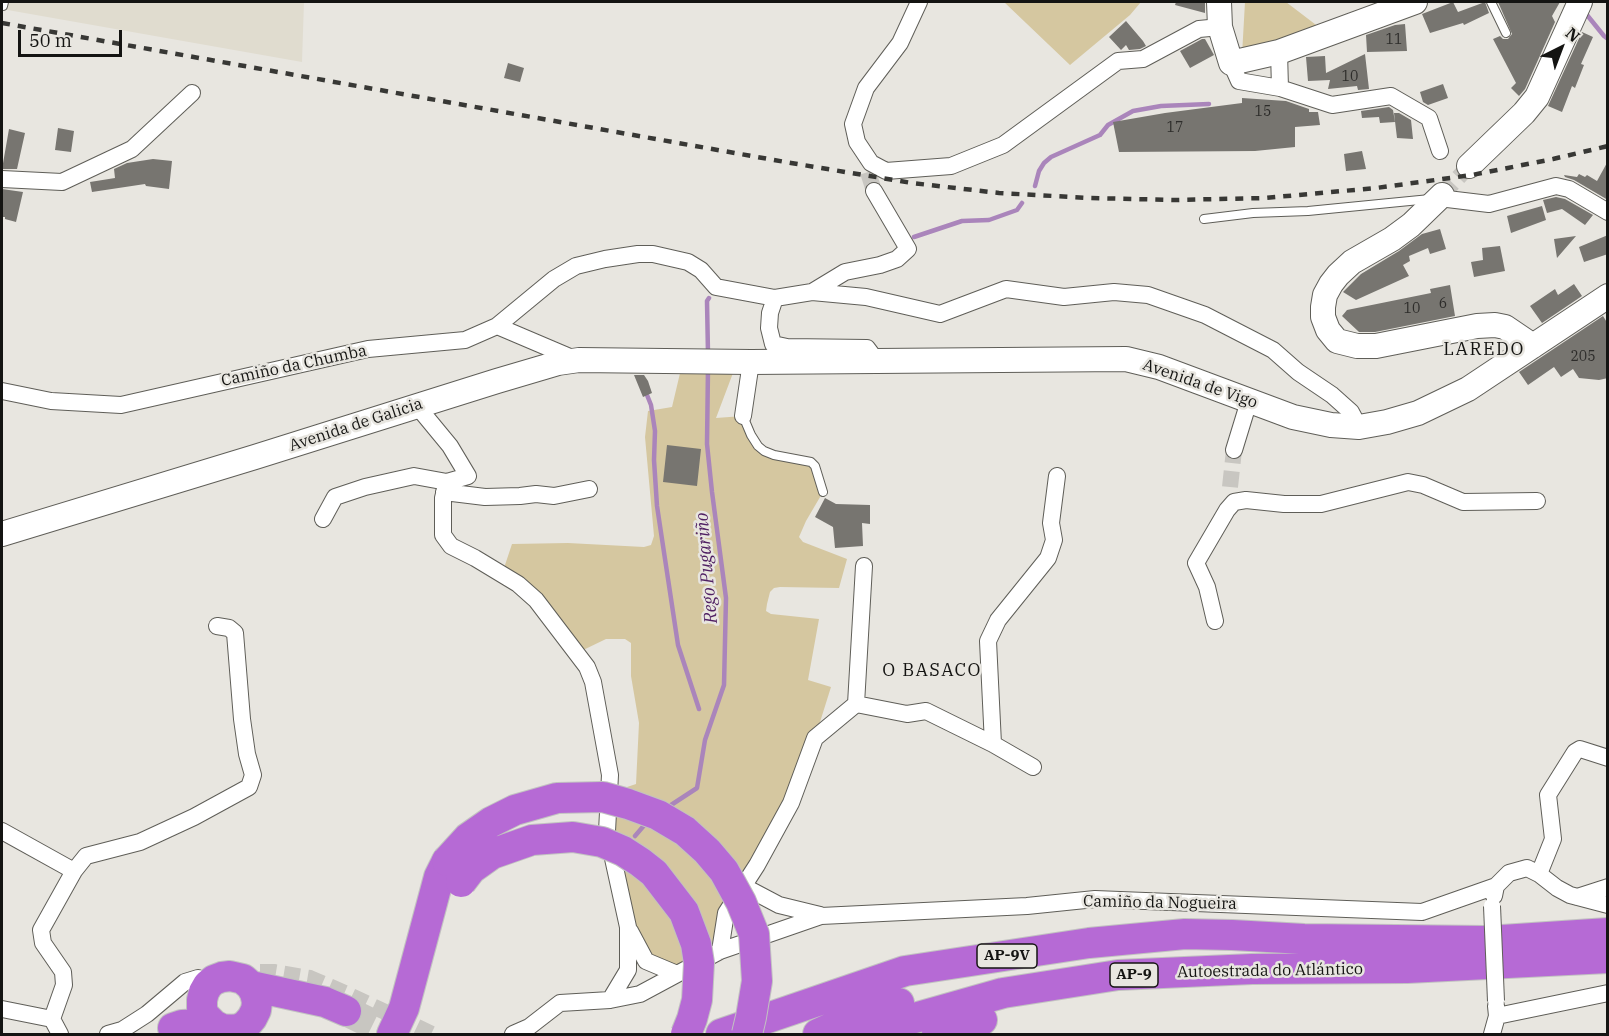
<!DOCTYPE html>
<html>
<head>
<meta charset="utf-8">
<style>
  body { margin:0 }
  #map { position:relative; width:1609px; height:1036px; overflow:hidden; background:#e8e6e0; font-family:"IBM Plex Serif",serif }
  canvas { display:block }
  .frame { position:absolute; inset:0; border:3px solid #141412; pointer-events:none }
  .north { position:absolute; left:1531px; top:18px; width:60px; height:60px; -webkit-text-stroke:4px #e8e6e0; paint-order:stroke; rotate:42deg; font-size:16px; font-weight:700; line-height:24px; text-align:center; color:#141412 }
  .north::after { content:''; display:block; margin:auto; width:21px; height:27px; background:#141412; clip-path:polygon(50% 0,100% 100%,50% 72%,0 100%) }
  .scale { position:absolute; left:18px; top:30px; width:104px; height:27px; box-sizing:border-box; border:3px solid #141412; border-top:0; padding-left:8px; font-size:18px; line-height:21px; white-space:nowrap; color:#141412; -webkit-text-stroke:4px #e8e6e0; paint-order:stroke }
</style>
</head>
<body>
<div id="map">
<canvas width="1609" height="1036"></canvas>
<div class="frame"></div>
<div class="north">N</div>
<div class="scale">50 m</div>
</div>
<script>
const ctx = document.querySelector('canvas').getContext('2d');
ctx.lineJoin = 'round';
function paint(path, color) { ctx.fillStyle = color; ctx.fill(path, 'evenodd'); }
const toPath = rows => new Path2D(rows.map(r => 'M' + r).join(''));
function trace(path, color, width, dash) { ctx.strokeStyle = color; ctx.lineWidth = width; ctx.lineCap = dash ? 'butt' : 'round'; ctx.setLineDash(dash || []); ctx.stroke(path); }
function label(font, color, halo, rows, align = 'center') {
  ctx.font = font + ' "IBM Plex Serif",serif'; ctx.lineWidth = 5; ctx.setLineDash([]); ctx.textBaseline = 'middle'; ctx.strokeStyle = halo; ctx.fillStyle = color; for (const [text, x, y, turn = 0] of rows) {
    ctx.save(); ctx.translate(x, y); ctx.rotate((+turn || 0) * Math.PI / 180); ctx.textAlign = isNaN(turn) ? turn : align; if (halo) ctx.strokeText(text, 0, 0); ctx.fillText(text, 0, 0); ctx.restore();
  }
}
paint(toPath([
  [2,2,304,2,302,62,2,9]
]), '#e0dccf');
paint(toPath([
  [1004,2,1141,2,1130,15,1070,65],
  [1245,2,1286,2,1324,31,1242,55],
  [681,369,733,373,716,418,743,416,758,446,811,462,823,492,806,521,799,537,803,542,847,559,839,588,780,587,774,588,770,592,767,604,766,611,771,614,819,619,808,680,831,687,815,738,757,865,720,951,677,974,646,961,627,925,609,793,636,784,639,723,631,676,631,643,625,639,606,639,577,653,502,574,512,544,568,543,644,547,651,545,654,536,645,437,648,411,672,407]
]), '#d5c7a0');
trace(toPath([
  [1587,15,1604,36,1608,39],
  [1035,186,1039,171,1044,163,1051,157,1100,135,1108,125,1133,111,1161,106,1209,104],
  [914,237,962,221,989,220,1017,210,1022,203],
  [708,354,707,301,709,298],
  [647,395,651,405,655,431,654,460,657,506,678,645,699,709],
  [668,807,697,788,705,740,724,685,726,598,712,492,707,444,708,368],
  [635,836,647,822]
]), '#aa85bb', 4.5);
paint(toPath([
  [1176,2,1205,2,1205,13,1175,5],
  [1453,2,1458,12,1485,2,1489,13,1464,25,1463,23,1430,33,1422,14],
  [1498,2,1560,2,1552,16,1555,22,1525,89,1519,96,1511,88,1516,83,1493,39,1500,36,1503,39,1508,39,1512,34],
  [1126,21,1143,41,1146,46,1140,49,1129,50,1126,45,1121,50,1109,37],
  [1405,24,1407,51,1367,52,1366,35,1395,25],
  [1582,32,1593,37,1581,64,1584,65,1575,88,1572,86,1562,112,1548,106],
  [1202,39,1205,39,1214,55,1190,68,1180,51],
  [1365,54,1369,89,1358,90,1357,86,1328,89,1330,80,1308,81,1306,57,1325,56,1326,73],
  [508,63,524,68,520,82,504,78],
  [1443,84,1448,98,1428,105,1423,102,1420,92],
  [1242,98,1286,101,1309,109,1309,112,1318,112,1320,125,1295,127,1295,147,1255,151,1119,152,1113,122,1165,113,1242,103],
  [1389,107,1393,110,1395,122,1380,123,1379,117,1362,118,1361,111],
  [1394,113,1399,113,1411,120,1413,139,1397,138],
  [58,128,74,131,71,152,55,150],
  [9,129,25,133,17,169,2,169],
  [1362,151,1366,169,1346,171,1344,154],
  [153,159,172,161,169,189,146,186,145,184,92,192,90,182,115,178,114,169,127,163],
  [1608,161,1608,200,1574,180,1565,177,1564,175,1577,177,1579,174,1585,177,1587,175,1597,181],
  [2,189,23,192,16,222,5,219,5,217,2,217],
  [1556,197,1565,199,1593,215,1585,225,1562,209,1547,213,1543,200],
  [1542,206,1546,220,1511,233,1507,216],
  [1440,229,1446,249,1430,254,1428,248,1409,256,1410,261,1403,265,1409,276,1356,300,1343,292,1361,274,1399,251,1422,234],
  [1608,235,1608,254,1584,262,1579,247],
  [1576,236,1557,258,1554,239],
  [1500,246,1505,271,1474,277,1471,262,1483,260,1482,248],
  [1574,284,1582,296,1542,323,1530,306,1555,289,1558,295],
  [1450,285,1455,316,1375,332,1359,332,1342,316,1347,310,1431,293,1430,289],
  [1603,316,1608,324,1608,378,1599,380,1579,378,1573,369,1561,377,1554,367,1528,385,1519,372],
  [634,375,644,375,648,381,652,393,643,397],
  [667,445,701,449,697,486,663,482],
  [825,498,836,504,870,505,870,524,862,523,863,546,835,548,833,527,815,517]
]), '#777570');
trace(toPath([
  [868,172,874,191],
  [1442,195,1469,166],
  [1230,487,1234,450],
  [260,972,274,972,310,978,345,993,432,1034]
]), '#c8c6c1', 16, [16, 8]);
trace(toPath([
  [346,1011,393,1034]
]), '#c8c6c1', 30, [30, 15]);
const lane = toPath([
  [1491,2,1506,33],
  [2,6,3,6,4,2],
  [1204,219,1253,213,1308,211,1430,199],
  [743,416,751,435,758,446,764,451,774,455,811,462,815,466,823,492]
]);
const street = toPath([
  [919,2,900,43,866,88,853,124,857,142,871,163,886,171,951,166,1003,145,1118,61,1143,59,1199,29,1220,27],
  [1279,52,1280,88],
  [1231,63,1239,81,1280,88,1332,105,1391,96,1429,118,1440,151],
  [2,179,62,182,132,149,192,93],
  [874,191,908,249,897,259,880,265,845,272,812,292,775,298,770,313,769,328,773,344,787,347,867,348,876,360],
  [1439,198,1489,204,1556,186,1569,189,1608,212],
  [812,292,866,297,940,314,1006,289,1064,297,1114,292,1148,295,1205,315,1273,350,1298,372,1332,395,1351,412,1359,427],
  [497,326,554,279,576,266,605,259,638,254,653,254,688,262,701,270,716,287,775,298],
  [2,391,51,401,121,405,368,349,465,340,497,326,577,360],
  [417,406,450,446,468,476,447,482,443,498,443,535,451,546,475,558,518,584,536,600,587,667,593,682,610,775,607,831,628,927,628,970,610,1000],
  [743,416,751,362],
  [1234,450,1249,401],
  [444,492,485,497,520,496,536,494,554,496,589,489],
  [323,519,335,497,365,487,414,476,447,482],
  [1215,621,1207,587,1196,563,1227,510,1234,502,1246,500,1284,504,1321,504,1408,482,1423,485,1463,502,1537,501],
  [856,704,864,566],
  [993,744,988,641,998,620,1048,558,1054,540,1051,523,1057,476],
  [2,831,74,871],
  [1539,874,1553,839,1548,795,1575,752,1580,749,1608,758],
  [743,886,779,905,820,915],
  [1494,896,1496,886,1509,873,1527,868,1539,874,1557,888,1570,895,1608,905],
  [1577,897,1608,887],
  [630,931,646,961,677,974],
  [720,951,726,913,757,865,791,803,815,738,856,704,907,714,926,711,993,744,1033,767],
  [2,1009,52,1019,60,1034],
  [1497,1016,1608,993],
  [52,1019,64,985,63,972,43,943,41,930,74,871,86,856,140,842,194,817,249,787,253,775,247,754,242,719,235,633,229,628,217,626],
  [108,1034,122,1030,147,1014,185,982,198,978,208,985],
  [513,1034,529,1027,560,1003,610,1000,640,994,720,951,821,916,1027,906,1095,899,1422,912,1496,886],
  [1492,1034,1497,1016,1496,1006]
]);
const secondary = toPath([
  [1219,2,1220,27,1231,63,1279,52,1415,2],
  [1469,166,1524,113,1537,97,1580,2],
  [1442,195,1411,225,1392,239,1352,262,1338,275,1331,284,1325,295,1323,307,1323,317,1328,330,1337,341,1357,346,1376,346,1477,326,1495,325,1505,327,1533,346],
  [2,534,255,457,497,381,558,363,579,360,751,362,1126,359,1159,367,1293,417,1331,425,1359,427,1387,422,1418,413,1468,389,1608,296]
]);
const highway = toPath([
  [251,986,325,1002,346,1011],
  [173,1028,182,1025,201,1024,214,1025,222,1029,230,1030,239,1029,246,1025,252,1018,256,1010,257,1002,255,993,251,986,243,979,230,976,222,977,214,980,208,985,204,992,202,1000,202,1008,204,1015,214,1025],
  [392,1034,404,1008,439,877,447,861],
  [721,1034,905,971,1089,943,1185,934,1232,935,1304,939,1487,941,1608,933],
  [818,1034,853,1018,899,1003],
  [869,1034,897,1023,1003,993,1118,975,1252,969,1407,968,1608,958],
  [937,1034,960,1025,982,1020]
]);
trace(lane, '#5f5e58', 10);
trace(street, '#5f5e58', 18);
trace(secondary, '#5f5e58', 26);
trace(highway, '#c2c2c1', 32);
trace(lane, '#fff', 8);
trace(street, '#fff', 16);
trace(secondary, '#fff', 24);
trace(highway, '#b66ad5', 30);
trace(toPath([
  [2,23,791,163,912,183,999,193,1090,198,1174,200,1265,198,1376,188,1472,175,1553,159,1608,146]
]), '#383835', 4.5, [8, 8]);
const streetBridge = toPath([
  [1492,906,1496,1001]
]);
const highwayBridge = toPath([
  [447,861,468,838,491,822,515,810,557,798,603,797,628,804,658,815,685,831,707,851,724,871,741,902,754,934,757,981,751,1017,747,1034],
  [461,882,471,869,492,854,532,840,573,837,602,842,623,851,640,862,654,873,684,912,696,944,699,963,697,1000,692,1019,686,1034]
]);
trace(streetBridge, '#5f5e58', 18, []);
trace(highwayBridge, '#c2c2c1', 32, []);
trace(streetBridge, '#fff', 16);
trace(highwayBridge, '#b66ad5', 30);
label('14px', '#2d2c2a', null, [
  ["11",1394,40],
  ["10",1350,77],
  ["15",1263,112],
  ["17",1175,128],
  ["6",1443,304],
  ["10",1412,309],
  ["205",1583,357]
]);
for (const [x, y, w] of [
  [1007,956,60],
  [1134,975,48]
]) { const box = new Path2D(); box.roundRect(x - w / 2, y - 12, w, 24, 4.5); ctx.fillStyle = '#e8e6e0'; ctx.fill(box); trace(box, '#141412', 1.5); }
label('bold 15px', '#141412', null, [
  ["AP-9V",1007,956],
  ["AP-9",1134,975]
]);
label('16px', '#141412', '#e8e6e0', [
  ["Camiño da Chumba",294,366,-12],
  ["Avenida de Vigo",1200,384,19],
  ["Avenida de Galicia",356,425,-18],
  ["Camiño da Nogueira",1160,903,1],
  ["Autoestrada do Atlántico",1270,971,-1]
]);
ctx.letterSpacing = '1.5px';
label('18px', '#141412', '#e8e6e0', [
  ["LAREDO",1484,350],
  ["O BASACO",932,671]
]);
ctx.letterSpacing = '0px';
label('italic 18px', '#502063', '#e8e6e0', [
  ["Rego Pugariño",707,568,-95]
]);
</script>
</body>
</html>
